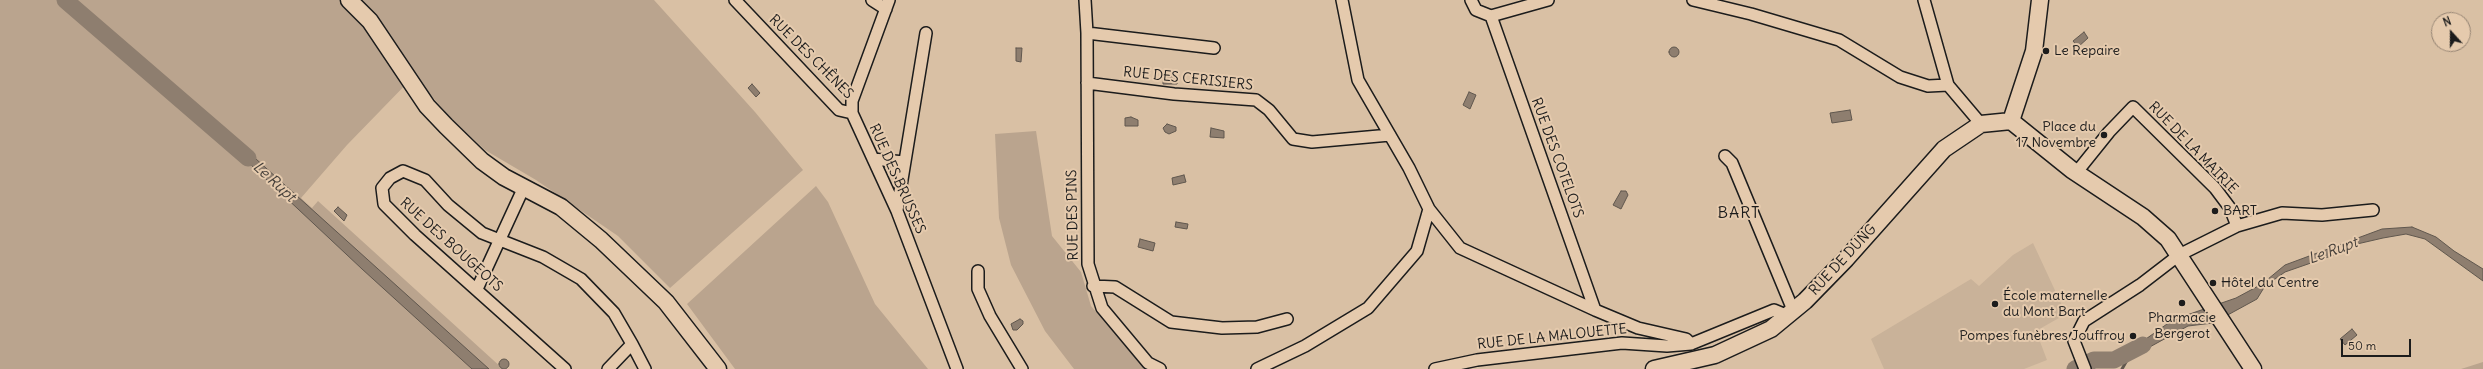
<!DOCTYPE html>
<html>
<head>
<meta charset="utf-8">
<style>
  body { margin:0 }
  #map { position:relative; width:2483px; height:369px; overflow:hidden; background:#d9c0a4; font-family:Delius,sans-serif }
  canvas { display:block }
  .north { position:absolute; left:2431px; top:12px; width:40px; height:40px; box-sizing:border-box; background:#e5caad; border:1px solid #958473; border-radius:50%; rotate:339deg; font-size:11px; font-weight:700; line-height:16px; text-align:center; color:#1c1c1c }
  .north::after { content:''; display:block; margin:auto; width:14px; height:18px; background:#1c1c1c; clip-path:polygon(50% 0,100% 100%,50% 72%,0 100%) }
  .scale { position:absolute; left:2341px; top:339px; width:70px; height:18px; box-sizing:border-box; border:2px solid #1c1c1c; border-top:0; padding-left:5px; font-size:12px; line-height:14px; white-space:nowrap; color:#1c1c1c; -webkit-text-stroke:3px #e5caad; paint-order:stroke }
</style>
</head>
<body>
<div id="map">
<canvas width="2483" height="369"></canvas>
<div class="north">N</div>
<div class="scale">50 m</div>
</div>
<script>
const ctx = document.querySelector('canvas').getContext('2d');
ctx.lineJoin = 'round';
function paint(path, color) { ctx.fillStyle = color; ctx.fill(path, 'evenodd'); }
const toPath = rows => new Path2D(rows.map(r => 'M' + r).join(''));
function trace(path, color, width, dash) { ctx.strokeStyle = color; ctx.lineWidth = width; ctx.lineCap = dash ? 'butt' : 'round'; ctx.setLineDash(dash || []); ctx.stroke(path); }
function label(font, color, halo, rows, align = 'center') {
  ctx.font = font + ' Delius,sans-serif'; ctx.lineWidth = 4; ctx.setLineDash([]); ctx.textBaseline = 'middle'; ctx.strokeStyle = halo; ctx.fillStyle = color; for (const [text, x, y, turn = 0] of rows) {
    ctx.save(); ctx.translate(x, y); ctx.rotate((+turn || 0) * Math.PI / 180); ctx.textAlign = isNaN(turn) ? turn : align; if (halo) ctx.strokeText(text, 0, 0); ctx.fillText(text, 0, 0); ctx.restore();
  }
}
paint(toPath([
  [2033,243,2066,314,2036,331,2047,360,2024,369,1884,369,1871,339,1971,279,1979,286,2013,255]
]), '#c9b299');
paint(toPath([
  [0,0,654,0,755,112,803,170,670,288,618,236,536,180,485,150,449,116,414,76,347,145,301,198,312,208,318,201,503,369,0,369],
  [1036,131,1052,236,1081,272,1091,306,1130,352,1150,369,1074,369,1045,331,1011,265,999,218,995,134],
  [816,186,828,202,875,304,928,369,735,369,687,304],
  [2483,362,2483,369,2461,369]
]), '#baa48e');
const water = toPath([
  [2084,32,2088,38,2078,47,2073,41,2084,32],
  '1669 52a5 5 0 1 1 10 0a5 5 0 1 1-10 0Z',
  [1016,48,1022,48,1021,62,1016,61,1016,48],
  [1163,76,1178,77,1177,84,1163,84,1163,76],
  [752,84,760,93,756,97,748,88,752,84],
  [1469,92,1476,95,1470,109,1463,105,1469,92],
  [1850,110,1852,120,1832,123,1830,113,1850,110],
  [1131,117,1138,120,1138,126,1125,126,1125,118,1131,117],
  [1167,124,1176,127,1176,131,1169,134,1165,132,1163,128,1167,124],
  [1211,128,1224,131,1224,138,1210,137,1211,128],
  [230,143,256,159,489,369,472,369,362,269,250,164,230,143],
  [1184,175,1186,182,1173,185,1172,178,1184,175],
  [1621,191,1626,191,1628,195,1621,209,1613,205,1621,191],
  [338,207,347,215,344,221,334,211,338,207],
  [1176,222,1188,224,1187,229,1175,227,1176,222],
  [2412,227,2436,237,2454,251,2483,269,2483,281,2425,239,2406,234,2383,238,2357,244,2331,256,2285,272,2265,286,2257,299,2213,323,2188,326,2126,360,2121,351,2136,346,2167,324,2184,316,2236,298,2262,284,2285,265,2382,229,2412,227],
  [1140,239,1155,243,1153,251,1138,247,1140,239],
  [1020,319,1023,321,1023,324,1017,330,1013,330,1011,324,1020,319],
  [2352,329,2357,335,2345,345,2340,339,2352,329],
  '499 364a5 5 0 1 1 10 0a5 5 0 1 1-10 0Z'
]);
paint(water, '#8e7e6f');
trace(water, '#60574e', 1);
trace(toPath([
  [2122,369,2130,355]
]), '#60574e', 3);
trace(toPath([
  [65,0,248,158],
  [2075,369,2094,360,2114,360,2143,345]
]), '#8e7e6f', 17);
const street = toPath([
  [735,0,839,110,852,113],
  [872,0,886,9],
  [889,0,852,101,852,113,897,211,957,369],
  [1085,0,1087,33,1088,264,1102,308,1148,363,1160,369],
  [1471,0,1476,10,1491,16],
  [1693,0,1751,14,1839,40,1900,77,1928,86,1948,85],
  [1924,0,1948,85,1981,124],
  [1491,16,1595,310],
  [1491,16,1548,0],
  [1087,33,1214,48],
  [1087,83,1174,94,1256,100,1269,110,1293,139,1312,142,1390,135],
  [1725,156,1732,163,1793,310],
  [873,159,904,162],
  [2076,173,2109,132,2133,107,2215,188,2230,208,2237,226],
  [1429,209,1460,248,1595,310,1638,328,1686,339,1691,344],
  [897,210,926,33],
  [978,271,978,289,990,316,1022,369],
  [1093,286,1115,287,1171,322,1222,328,1257,327,1287,319],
  [477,289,524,187],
  [632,344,645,369],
  [565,369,415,235,384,204,382,188,390,178,403,171,425,180,448,205,482,233,543,257,581,279,614,313,632,344,608,369],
  [1257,369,1305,346,1368,308,1417,251,1429,209,1409,168,1358,80,1342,0],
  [1435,369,1477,360,1622,343,1667,346,1691,344,1774,310,1786,315],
  [2085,369,2074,341,2084,321,2140,285,2179,255,2237,226,2282,213,2322,215,2373,210]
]);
const secondary = toPath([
  [349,0,370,21,427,106,446,126,482,161,504,177,561,207,601,240,666,302,718,369],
  [2040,0,2034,51,2011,121,2072,170,2143,217,2168,239,2253,369],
  [1654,369,1715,355,1771,329,1805,301,1846,259,1944,149,1981,124,2011,121]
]);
trace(street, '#1c1c1c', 14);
trace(secondary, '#1c1c1c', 19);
trace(street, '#e5caad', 11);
trace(secondary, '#e5caad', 16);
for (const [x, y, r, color] of [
  [2046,51,4,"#1c1c1c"],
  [2104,135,4,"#1c1c1c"],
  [2215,211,4,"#1c1c1c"],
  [2213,283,4,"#1c1c1c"],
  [2182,303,4,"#1c1c1c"],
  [1995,304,4,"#1c1c1c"],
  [2133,336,4,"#1c1c1c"]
]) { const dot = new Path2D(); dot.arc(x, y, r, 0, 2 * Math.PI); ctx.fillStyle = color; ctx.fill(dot); trace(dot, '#e5caad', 1.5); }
label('14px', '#1c1c1c', '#e5caad', [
  ["Le Repaire",2054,51],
  ["Place du",2096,127,"right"],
  ["17 Novembre",2096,143,"right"],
  ["BART",2223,211],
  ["Hôtel du Centre",2221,283],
  ["École maternelle",2003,296],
  ["du Mont Bart",2003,312],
  ["Pharmacie",2182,318,"center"],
  ["Bergerot",2182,334,"center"],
  ["Pompes funèbres Jouffroy",2125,336,"right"]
], 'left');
label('14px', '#1c1c1c', '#e5caad', [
  ["RUE DES CHÊNES",811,57,45],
  ["RUE DES CERISIERS",1188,79,6],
  ["RUE DE LA MAIRIE",2193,148,46],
  ["RUE DES COTELOTS",1557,158,70],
  ["RUE DES BRUSSES",897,179,66],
  ["RUE DES PINS",1073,215,-91],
  ["RUE DES BOUGEOTS",451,245,42],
  ["RUE DE DUNG",1843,260,-47],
  ["RUE DE LA MALOUETTE",1552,337,-6]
]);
label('italic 15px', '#443e39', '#e5caad', [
  ["Le Rupt",274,182,42],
  ["Le Rupt",2333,251,-20]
]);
ctx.letterSpacing = '1px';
label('16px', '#1c1c1c', '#e5caad', [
  ["BART",1739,213]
]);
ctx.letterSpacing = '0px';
</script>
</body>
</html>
